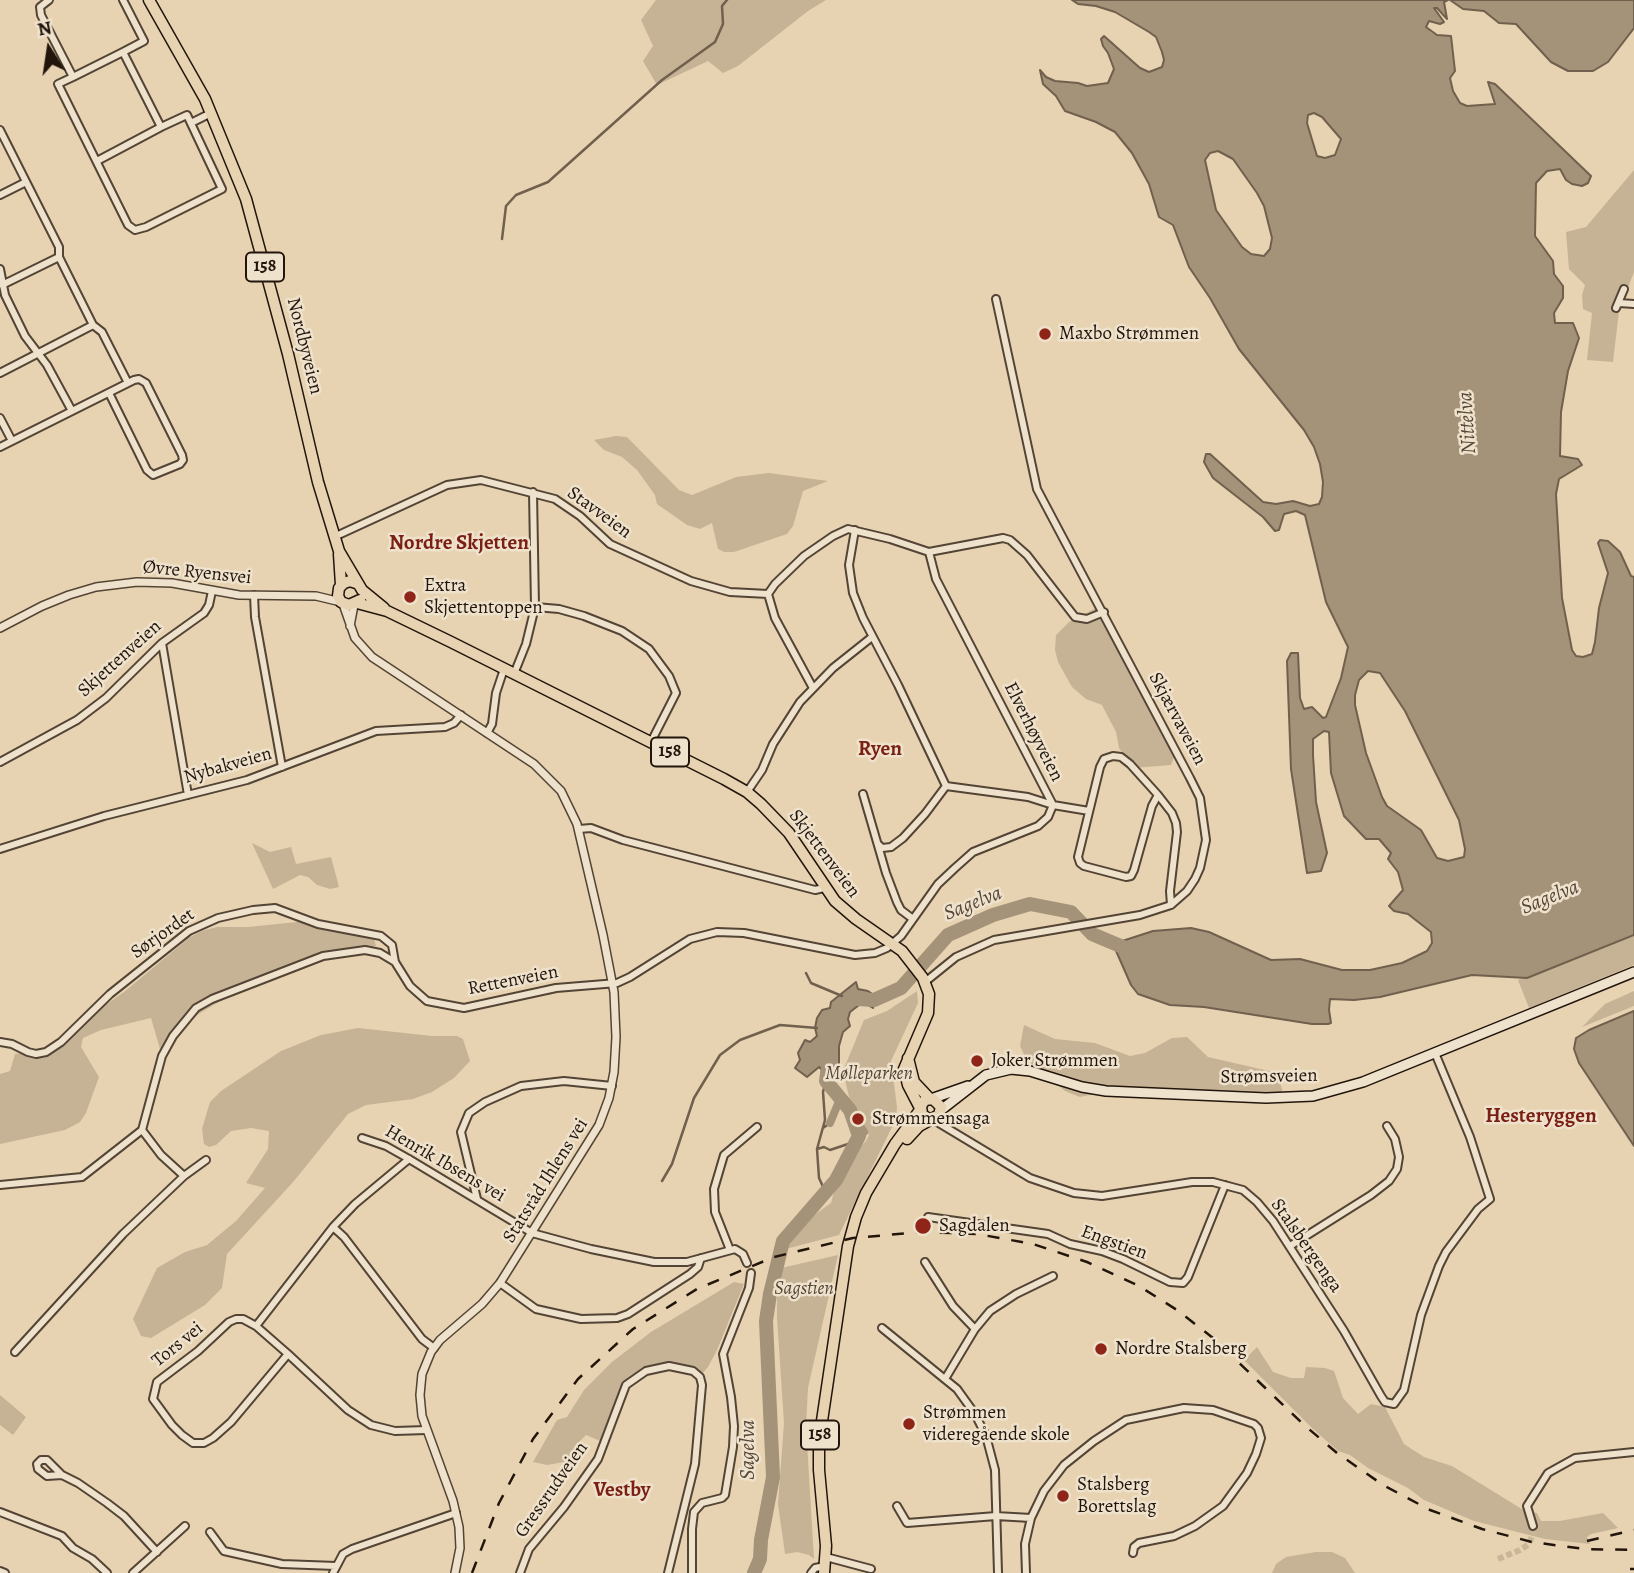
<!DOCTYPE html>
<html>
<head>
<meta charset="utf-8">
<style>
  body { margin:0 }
  #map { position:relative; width:1634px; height:1573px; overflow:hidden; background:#e7d3b1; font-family:Alegreya,serif }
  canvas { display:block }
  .north { position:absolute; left:14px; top:14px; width:70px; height:70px; -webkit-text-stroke:5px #efe2cc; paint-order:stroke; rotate:348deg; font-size:19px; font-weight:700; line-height:28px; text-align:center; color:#22150c }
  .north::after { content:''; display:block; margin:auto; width:24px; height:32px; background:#22150c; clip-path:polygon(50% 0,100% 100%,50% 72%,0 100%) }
</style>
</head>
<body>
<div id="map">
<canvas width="1634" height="1573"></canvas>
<div class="north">N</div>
</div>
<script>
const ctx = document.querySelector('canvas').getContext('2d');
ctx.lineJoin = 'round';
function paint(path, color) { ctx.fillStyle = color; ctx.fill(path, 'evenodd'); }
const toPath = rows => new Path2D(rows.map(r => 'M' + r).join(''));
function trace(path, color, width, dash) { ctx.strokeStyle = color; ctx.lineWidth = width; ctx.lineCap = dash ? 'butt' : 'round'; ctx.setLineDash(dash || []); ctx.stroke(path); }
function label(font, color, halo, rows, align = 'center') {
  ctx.font = font + ' Alegreya,serif'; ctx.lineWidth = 5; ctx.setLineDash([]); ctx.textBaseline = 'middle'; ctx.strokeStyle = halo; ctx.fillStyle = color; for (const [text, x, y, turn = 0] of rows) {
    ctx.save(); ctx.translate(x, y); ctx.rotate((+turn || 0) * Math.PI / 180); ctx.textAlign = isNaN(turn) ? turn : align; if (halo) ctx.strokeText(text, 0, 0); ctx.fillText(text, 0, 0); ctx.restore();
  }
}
paint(toPath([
  [656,0,826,0,808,11,738,66,723,73,708,61,657,85,643,61,653,46,641,20],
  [1634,170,1634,272,1619,311,1613,362,1587,360,1592,313,1583,309,1582,295,1585,285,1569,269,1566,232,1586,227],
  [616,436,627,437,679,490,692,495,736,477,769,473,828,481,803,491,793,526,787,534,734,552,724,552,718,549,712,523,700,529,687,525,657,504,655,495,637,470,622,457,604,450,594,440],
  [1096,608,1176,752,1171,765,1133,768,1119,748,1116,732,1102,705,1086,699,1072,687,1058,662,1055,650,1056,635,1069,622],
  [252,843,270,852,291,847,296,864,331,857,339,887,330,889,317,885,308,877,300,875,273,889],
  [297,922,327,922,365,933,374,939,376,946,323,956,222,1000,197,1015,160,1049,151,1018,101,1030,83,1038,81,1047,99,1077,86,1113,80,1122,65,1130,0,1144,0,1074,10,1071,15,1054,47,1050,85,1019,124,992,190,937,202,931,217,927,248,927],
  [1634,933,1634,965,1529,1008,1518,980],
  [917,991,918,1003,891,1061,897,1107,896,1119,839,1235,782,1250,810,1218,831,1203,834,1192,841,1183,841,1178,853,1155,866,1141,869,1135,853,1114,843,1071,864,1020,887,1011],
  [1634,991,1634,1006,1582,1027,1605,1004],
  [1024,1025,1055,1039,1095,1043,1130,1056,1145,1053,1172,1038,1187,1037,1208,1057,1269,1071,1279,1076,1284,1100,1098,1093,1080,1097,1065,1091,1027,1060,1020,1046],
  [358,1028,432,1036,457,1036,463,1039,470,1061,454,1078,432,1092,413,1099,366,1105,348,1114,294,1181,227,1254,222,1288,205,1305,151,1338,141,1336,133,1319,157,1268,185,1252,207,1245,236,1221,265,1188,246,1183,268,1149,269,1131,251,1128,231,1131,216,1145,209,1147,204,1144,202,1129,210,1102,221,1091,281,1051,321,1035],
  [838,1255,808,1388,806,1426,814,1559,809,1555,797,1552,785,1554,778,1504,784,1423,777,1318,777,1269],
  [734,1282,744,1284,717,1350,708,1367,697,1380,693,1371,681,1366,651,1370,626,1387,607,1436,600,1441,586,1435,580,1441,570,1459,564,1462,547,1465,533,1462,557,1420,567,1417,584,1390,612,1362,651,1332],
  [1257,1347,1273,1372,1291,1378,1304,1378,1306,1367,1325,1368,1334,1371,1343,1398,1358,1414,1371,1404,1385,1407,1404,1444,1424,1457,1452,1466,1525,1511,1537,1513,1541,1521,1560,1521,1603,1513,1618,1528,1591,1534,1587,1537,1590,1544,1545,1539,1474,1521,1424,1500,1408,1488,1368,1468,1350,1455,1338,1451,1313,1429,1244,1360],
  [0,1395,26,1417,13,1435,0,1425],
  [1316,1552,1332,1552,1345,1558,1355,1573,1272,1573,1276,1564,1286,1557]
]), '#c6b395');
const water = toPath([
  [1072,0,1448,0,1444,2,1447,19,1437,8,1434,8,1444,22,1440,24,1429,21,1426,27,1437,35,1451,36,1455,71,1450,78,1453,91,1460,103,1467,106,1495,104,1488,82,1495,84,1591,176,1588,183,1582,186,1572,184,1566,180,1560,169,1547,171,1536,183,1535,236,1553,261,1554,274,1563,286,1563,298,1554,313,1555,323,1573,323,1579,338,1568,371,1561,412,1560,456,1578,459,1582,465,1559,479,1556,494,1562,598,1572,650,1576,656,1583,657,1592,654,1595,642,1599,608,1608,573,1598,543,1600,540,1608,541,1620,552,1631,576,1634,577,1634,935,1527,978,1472,975,1380,997,1354,1000,1330,999,1329,1010,1331,1023,1328,1024,1312,1024,1204,1007,1170,1005,1138,994,1131,985,1113,944,1153,931,1191,928,1209,932,1271,960,1300,959,1342,970,1370,970,1402,963,1427,951,1432,943,1431,932,1408,914,1394,911,1389,906,1403,890,1398,872,1388,859,1391,853,1379,839,1366,839,1344,816,1331,773,1329,732,1324,731,1313,739,1313,755,1316,802,1327,853,1321,871,1307,873,1291,769,1287,661,1291,653,1298,653,1300,698,1304,709,1312,707,1323,718,1326,717,1341,678,1348,647,1326,602,1305,515,1296,511,1284,514,1279,530,1275,531,1263,517,1213,478,1204,462,1206,454,1210,454,1263,502,1276,504,1293,501,1310,506,1319,504,1322,497,1323,482,1320,464,1314,447,1304,430,1239,349,1210,298,1189,267,1173,225,1159,217,1149,184,1132,153,1115,132,1096,122,1065,111,1056,96,1043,84,1040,70,1046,77,1055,81,1078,83,1087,86,1108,83,1114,69,1108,53,1103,46,1101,39,1104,36,1140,68,1149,72,1162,67,1164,60,1162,52,1156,37,1149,32,1115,12,1096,6,1078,4,1072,0],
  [1314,113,1322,117,1341,139,1335,155,1325,158,1317,156,1307,123,1308,115,1314,113],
  [1218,151,1233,159,1257,193,1264,206,1272,238,1270,249,1264,256,1251,254,1242,247,1216,210,1205,160,1210,153,1218,151],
  [1368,671,1380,673,1405,711,1459,820,1465,849,1464,857,1448,861,1437,858,1421,830,1387,806,1382,797,1366,753,1355,705,1355,695,1359,680,1368,671],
  [1450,0,1634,0,1634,28,1608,62,1593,71,1568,71,1551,62,1516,24,1499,23,1484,11,1463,9,1450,0],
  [856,982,858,989,868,991,875,996,873,1008,863,1002,850,1012,848,1019,850,1026,843,1032,839,1046,839,1072,831,1078,821,1078,822,1070,819,1067,807,1077,795,1068,800,1060,798,1053,805,1040,810,1042,817,1036,815,1028,817,1018,822,1010,830,1008,831,1002,856,982],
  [1634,1011,1634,1146,1579,1063,1574,1049,1576,1038,1589,1030,1634,1011]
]);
paint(water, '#a49279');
trace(water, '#70604d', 2);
trace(toPath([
  [502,239,506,206,516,195,548,182,662,80,715,42,723,24,722,6,727,0],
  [806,973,811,983,842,996],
  [823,1128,830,1123],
  [817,1149,824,1147,830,1150,857,1141],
  [662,1181,672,1164,694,1098,720,1055,740,1040,780,1025,817,1028],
  [825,1191,819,1178,817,1149,825,1120,823,1092,826,1081]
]), '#70604d', 2.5);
trace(toPath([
  [830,1123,840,1099],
  [859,1124,864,1132]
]), '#a49279', 8);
trace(toPath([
  [857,999,874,1000,901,988,948,935,993,915,1030,904,1071,912,1092,934,1130,950],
  [754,1573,760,1559,761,1540,773,1477,766,1321,770,1294,783,1241,836,1180,859,1136,850,1110,826,1081,829,1061]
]), '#a49279', 14);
trace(toPath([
  [1498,1559,1520,1550,1529,1544,1533,1534,1533,1526]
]), '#c9b698', 6, [6, 3]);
const minor = toPath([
  [49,0,40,7,41,15,73,77,58,84,128,225,135,230,146,227,222,189,187,115,161,127],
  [123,52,144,41,123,0],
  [73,77,123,52,161,127,97,161],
  [191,123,211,113],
  [0,130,59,247,59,257,93,325,102,332,128,383],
  [0,195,26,182],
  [0,269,5,295,25,336,47,365,72,411],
  [2,285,59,257],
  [1619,303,1634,304],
  [1616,308,1624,289],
  [0,373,93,325],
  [0,418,12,441],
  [0,447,134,380,139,379,146,383,182,455,183,460,180,464,153,475,147,470,109,393],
  [855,530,849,565,853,593,863,618,898,685,946,786,925,814,903,838,891,847,882,848,878,844],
  [334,537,447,485,481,480,555,499,580,516,610,544,691,581,730,592,768,594],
  [929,552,1003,538,1010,540,1027,555,1075,617,1087,619,1104,612],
  [254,595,255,617,282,767],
  [535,607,559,609,584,616,622,631,649,649,669,676,676,693,651,742],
  [162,643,188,795],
  [514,674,526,644,535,607,533,492],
  [813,688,775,618,768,594,775,584,804,556,833,536,848,529,890,539,929,552],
  [487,733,492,724,496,693,504,669],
  [1113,756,1121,757,1130,764,1158,795,1152,806,1134,870,1131,876,1126,877,1084,866,1080,863,1078,857,1100,767,1104,759,1113,756],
  [0,762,77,720,106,698,162,643,204,613,209,605,212,591],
  [946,786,1028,797,1053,805,1089,811],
  [747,792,762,770,773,744,800,702,833,668,872,637],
  [863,794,886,873,897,902,901,910,913,919],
  [1158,795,1172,813,1176,823,1177,832,1170,891,1171,905],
  [579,829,591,828,623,840,815,890,824,888],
  [0,849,104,816,247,780,376,731,445,727,454,723,461,715],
  [925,982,956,957,994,940,1140,915,1171,905,1187,891,1195,879,1200,868,1206,840,1200,798,1190,778,1037,489,996,299],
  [0,1042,12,1044,28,1052,36,1054,46,1052,61,1042,110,994,189,931,218,918,253,910,275,908,318,924,381,936,392,945,395,962],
  [932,1119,1030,1178,1074,1193,1102,1196,1192,1182,1213,1182,1243,1190,1257,1202,1273,1221,1344,1331,1381,1396,1385,1402,1394,1404,1404,1390,1421,1315,1439,1266,1446,1252,1478,1209,1490,1199,1470,1137,1435,1053],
  [142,1130,161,1155,184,1176,206,1160],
  [362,1138,386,1146,409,1159,532,1233,591,1249,654,1262,687,1262,735,1249,743,1254,747,1263],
  [0,1185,82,1177,142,1130,162,1056,173,1036,196,1008,212,999,323,956,365,950,380,953,395,962,410,986,427,1001,464,1008,556,988,617,983,630,977,690,939,717,932,744,933,855,955,875,953,887,948,901,936,938,884,955,868,973,852,1038,826,1048,817,1053,805,936,579,929,552],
  [477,1199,461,1132,469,1113,485,1102,521,1086,564,1081,612,1086],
  [928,1217,1048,1234,1070,1244,1102,1251,1123,1259,1170,1282,1183,1283,1188,1277,1225,1185],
  [333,1227,344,1237,422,1339,434,1348],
  [1290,1246,1371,1195,1389,1181,1397,1169,1399,1157,1395,1139,1387,1126],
  [730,1250,715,1212,714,1189,724,1155,757,1127],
  [925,1262,953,1306,975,1329],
  [500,1283,536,1309,581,1319,617,1318,628,1314,690,1274,698,1267,701,1258],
  [256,1326,333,1227,355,1204,409,1159],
  [882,1328,957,1389,975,1414,986,1436,995,1470,998,1573],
  [15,1352,123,1234,184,1176],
  [288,1354,231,1422,213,1438,204,1443,193,1443,182,1435,172,1425,153,1399,157,1382,198,1351,229,1322,236,1319,243,1319,256,1326,288,1354,348,1410,371,1425,395,1431,426,1430],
  [945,1379,975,1329,990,1311,1016,1294,1053,1276],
  [62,1475,47,1476,38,1469,37,1464,41,1460,47,1460,62,1475,78,1483,107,1503,124,1516,157,1552],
  [897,1506,907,1523,996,1516,1031,1518],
  [0,1512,62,1536,73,1548,92,1559,107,1573],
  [1533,1526,1527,1506,1548,1473,1575,1458,1634,1452],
  [210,1532,224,1551,282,1564,336,1566],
  [826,1557,871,1569],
  [0,1571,5,1573],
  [133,1573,185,1526],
  [333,1573,343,1554,352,1549,456,1513],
  [520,1573,529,1549,564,1507,598,1459,626,1385,646,1371,669,1366,693,1371,700,1377,702,1385,695,1464,668,1573],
  [692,1573,692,1529,694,1512,702,1503,722,1498,725,1495,733,1447,734,1426,731,1397,723,1354,749,1288,751,1273],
  [811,1573,815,1568,825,1566],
  [1026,1573,1025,1544,1031,1518,1044,1491,1064,1465,1094,1441,1126,1420,1184,1408,1213,1410,1254,1424,1258,1428,1261,1438,1256,1454,1247,1473,1223,1506,1195,1526,1174,1536,1139,1543,1134,1547,1133,1553]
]);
const tertiary = toPath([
  [343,604,355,638,372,657,534,764,561,791,577,824,603,935,614,992,616,1037,614,1072,609,1098,599,1125,500,1283,482,1304,440,1340,431,1352,422,1374,420,1395,422,1416,453,1501,459,1527,460,1548,455,1573],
  [350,626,354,605],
  [0,628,42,606,69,595,96,587,137,582,172,583,239,595,316,596,341,602]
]);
const secondary = toPath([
  [931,1099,968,1086],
  [941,1110,986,1075,1011,1069,1030,1071,1082,1087,1106,1091,1266,1098,1313,1096,1363,1082,1634,972]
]);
const primary = toPath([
  [149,0,205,99,246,199,288,354,318,482,339,551,362,590,384,608],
  [339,554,341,585],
  [356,583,350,581,344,583,339,588,338,596,341,602,349,605,360,600],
  [357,603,387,611,451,642,724,779,747,792,761,804,789,833,835,901,856,919,902,951,923,978,929,994,928,1013,904,1069,908,1085,920,1108],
  [908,1058,914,1082,930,1099],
  [907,1139,919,1126,939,1115,941,1107,933,1099,925,1100,921,1106,922,1114,928,1119],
  [824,1573,826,1546,819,1470,819,1441,848,1246,856,1217,866,1193,895,1144,920,1110]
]);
trace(minor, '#534435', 10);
trace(tertiary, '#534435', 10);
trace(secondary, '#22150c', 12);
trace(primary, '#22150c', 13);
trace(minor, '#efe2cc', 6);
trace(tertiary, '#efe2cc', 7);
trace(secondary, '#efe2cc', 9);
trace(primary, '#e7d3b1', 10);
trace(toPath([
  [1587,1541,1634,1530],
  [1630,1569,1634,1569],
  [472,1573,499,1503,533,1439,578,1379,633,1329,697,1289,774,1257,853,1238,922,1232,977,1234,1033,1244,1087,1262,1139,1286,1177,1310,1213,1338,1303,1424,1337,1453,1383,1485,1430,1510,1482,1529,1532,1542,1584,1549,1634,1550]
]), '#22150c', 2.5, [12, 12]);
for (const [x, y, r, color] of [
  [1045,334,7,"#8f2418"],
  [410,597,7,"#8f2418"],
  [977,1061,7,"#8f2418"],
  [858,1119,7,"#8f2418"],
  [923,1226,9,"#8f2418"],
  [1101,1349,7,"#8f2418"],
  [909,1424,7,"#8f2418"],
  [1063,1496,7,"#8f2418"]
]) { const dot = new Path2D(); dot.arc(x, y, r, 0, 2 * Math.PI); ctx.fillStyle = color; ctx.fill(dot); trace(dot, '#efe2cc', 2.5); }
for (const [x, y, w] of [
  [265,267,38],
  [670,752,38],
  [820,1435,38]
]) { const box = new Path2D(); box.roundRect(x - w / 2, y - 14.5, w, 29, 5); ctx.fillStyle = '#efe2cc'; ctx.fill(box); trace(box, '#22150c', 2); }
label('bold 18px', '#22150c', null, [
  ["158",265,267],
  ["158",670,752],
  ["158",820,1435]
]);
label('19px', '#22150c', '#efe2cc', [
  ["Maxbo Strømmen",1059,334],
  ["Extra",424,586],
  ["Skjettentoppen",424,608],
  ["Joker Strømmen",991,1061],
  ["Strømmensaga",872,1119],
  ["Sagdalen",939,1226],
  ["Nordre Stalsberg",1115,1349],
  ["Strømmen",923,1413],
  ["videregående skole",923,1435],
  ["Stalsberg",1077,1485],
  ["Borettslag",1077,1507]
], 'left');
label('19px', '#22150c', '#efe2cc', [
  ["Nordbyveien",304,346,76],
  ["Stavveien",599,513,36],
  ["Øvre Ryensvei",197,573,6],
  ["Skjettenveien",120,659,-42],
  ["Skjærvaveien",1177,719,62],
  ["Elverhøyveien",1033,732,63],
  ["Nybakveien",228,766,-16],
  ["Skjettenveien",824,854,53],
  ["Sørjordet",163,934,-35],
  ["Rettenveien",513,981,-11],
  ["Strømsveien",1269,1077,-1],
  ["Henrik Ibsens vei",445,1164,30],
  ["Statsråd Ihlens vei",546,1181,-58],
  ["Engstien",1114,1243,20],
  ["Stalsbergenga",1306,1246,55],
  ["Tors vei",178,1345,-39],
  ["Gressrudveien",552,1490,-55]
]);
label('italic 19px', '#534435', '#efe2cc', [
  ["Mølleparken",869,1074],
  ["Sagstien",804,1289]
]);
label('italic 21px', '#564738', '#efe2cc', [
  ["Nittelva",1468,423,-94],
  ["Sagelva",1550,898,-22],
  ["Sagelva",973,904,-22],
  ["Sagelva",749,1450,-90]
]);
label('bold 21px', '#7a1f14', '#efe2cc', [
  ["Nordre Skjetten",459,544],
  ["Ryen",880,750],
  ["Hesteryggen",1541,1117],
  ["Vestby",622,1491]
]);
</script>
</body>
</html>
